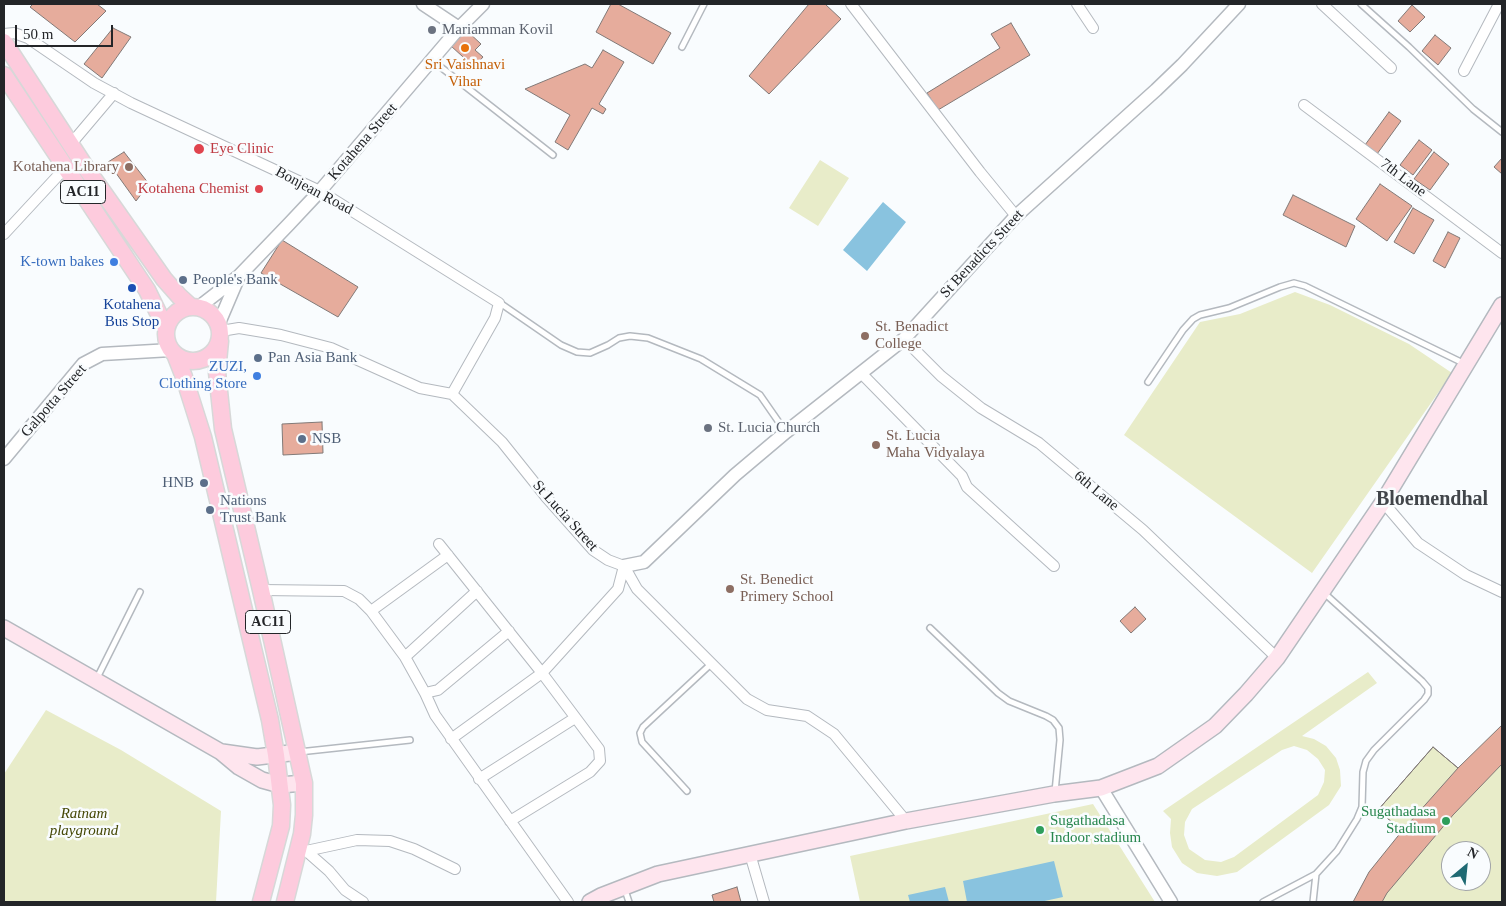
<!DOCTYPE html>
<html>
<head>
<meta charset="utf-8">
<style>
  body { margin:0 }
  #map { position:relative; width:1506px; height:906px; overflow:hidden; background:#f9fcfe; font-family:"Times New Roman",serif }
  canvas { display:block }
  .frame { position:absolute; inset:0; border:5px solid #232528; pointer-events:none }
  .north { position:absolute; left:1441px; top:841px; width:50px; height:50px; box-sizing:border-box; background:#f9fcfe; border:1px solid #a3a6a8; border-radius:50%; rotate:28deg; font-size:14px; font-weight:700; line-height:20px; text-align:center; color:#232528 }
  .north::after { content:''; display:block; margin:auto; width:18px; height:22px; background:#1f6a73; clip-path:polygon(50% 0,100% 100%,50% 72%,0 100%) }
  .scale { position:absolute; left:15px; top:25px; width:98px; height:22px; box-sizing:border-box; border:2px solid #232528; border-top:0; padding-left:6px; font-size:15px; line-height:18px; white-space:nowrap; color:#232528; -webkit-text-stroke:4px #f9fcfe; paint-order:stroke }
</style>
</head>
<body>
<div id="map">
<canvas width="1506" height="906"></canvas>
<div class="frame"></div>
<div class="north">N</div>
<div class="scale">50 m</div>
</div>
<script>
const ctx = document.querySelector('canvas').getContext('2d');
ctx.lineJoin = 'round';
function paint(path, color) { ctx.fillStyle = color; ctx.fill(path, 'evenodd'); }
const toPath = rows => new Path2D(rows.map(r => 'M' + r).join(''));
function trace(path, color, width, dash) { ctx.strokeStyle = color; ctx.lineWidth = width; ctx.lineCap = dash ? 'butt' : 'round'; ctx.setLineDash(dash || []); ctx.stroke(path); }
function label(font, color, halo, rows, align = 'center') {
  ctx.font = font + ' "Times New Roman",serif'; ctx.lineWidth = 5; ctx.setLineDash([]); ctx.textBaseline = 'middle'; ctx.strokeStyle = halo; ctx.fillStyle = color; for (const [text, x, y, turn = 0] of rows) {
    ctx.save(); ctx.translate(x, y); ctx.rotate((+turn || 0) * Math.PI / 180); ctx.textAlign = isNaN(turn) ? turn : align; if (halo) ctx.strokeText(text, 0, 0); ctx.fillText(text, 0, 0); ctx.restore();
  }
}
paint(toPath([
  [820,160,849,178,818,226,789,208],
  [1295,292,1330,305,1409,344,1452,373,1312,573,1124,435,1200,322,1240,314],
  [1368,672,1377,683,1302,736,1314,739,1326,746,1336,758,1340,770,1341,786,1329,805,1237,872,1217,876,1197,873,1182,863,1172,847,1170,833,1171,819,1163,811],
  [1294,746,1307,750,1318,759,1325,770,1324,782,1318,795,1234,857,1221,862,1205,860,1189,849,1184,835,1185,822,1192,809,1282,750],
  [46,710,121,750,221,811,216,902,4,902,4,774],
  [1502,725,1502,902,1353,902,1369,872,1402,831,1378,810,1433,747,1458,768],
  [1451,851,1481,851,1481,881,1451,881],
  [1093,804,1155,902,860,902,850,856]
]), '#e8ecc9');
paint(toPath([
  [883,202,906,222,867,271,843,250],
  [1054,861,1063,897,1040,902,967,902,963,881],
  [945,887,949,902,910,902,908,895]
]), '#89c3df');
const building = toPath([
  [33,4,97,4,106,11,75,42,30,7,33,4],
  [611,4,618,4,671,33,653,64,596,32,611,4],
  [809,4,825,4,841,19,769,94,749,76,809,4],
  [1412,5,1425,17,1410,32,1398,21,1412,5],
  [1011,23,1030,55,938,110,927,93,1000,48,991,34,1011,23],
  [113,28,131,37,102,78,84,64,113,28],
  [466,30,481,44,475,50,483,57,474,67,451,46,466,30],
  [1435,35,1451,48,1438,65,1422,51,1435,35],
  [603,50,624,62,599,104,606,109,603,114,592,108,568,150,555,142,570,115,525,89,585,64,592,68,603,50],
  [1389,112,1401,121,1377,154,1365,145,1389,112],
  [1419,140,1432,150,1413,175,1400,165,1419,140],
  [124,152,149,184,136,201,108,162,124,152],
  [1434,152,1449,164,1430,190,1414,179,1434,152],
  [1502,158,1502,174,1494,167,1502,158],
  [1380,184,1412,206,1387,241,1356,219,1380,184],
  [1293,195,1355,226,1346,247,1283,215,1293,195],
  [1413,208,1434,220,1414,254,1394,242,1413,208],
  [1448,232,1460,238,1445,268,1433,261,1448,232],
  [282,240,358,287,338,317,261,273,282,240],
  [322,422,323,453,283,455,282,424,322,422],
  [1135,607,1146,619,1131,633,1120,621,1135,607],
  [1502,725,1502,764,1453,815,1387,893,1382,902,1353,902,1369,872,1402,831,1378,810,1433,747,1458,768,1502,725],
  [1433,747,1458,768,1402,831,1378,810,1433,747],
  [737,887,741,902,714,902,712,895,737,887]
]);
paint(building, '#e6ac9c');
trace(building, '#817977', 1);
const service = toPath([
  [1361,4,1409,47,1473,109,1502,132],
  [682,47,704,4],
  [433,61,553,155],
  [500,303,561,345,577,352,590,353,608,345,619,338,630,336,648,338,701,359,760,395,785,431],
  [1148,382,1183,330,1193,319,1200,315,1229,308,1280,287,1294,283,1305,286,1465,364],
  [930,628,998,693,1009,701,1046,716,1053,720,1059,728,1060,740,1055,792],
  [97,678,140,592],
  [299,752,410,740],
  [687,791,642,742,640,733,643,727,712,663],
  [625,890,629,902],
  [1263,902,1316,874,1337,851,1357,819,1362,807,1363,772,1366,761,1374,750,1424,700,1428,694,1428,688,1422,681,1323,592],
  [1313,902,1316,874]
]);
const minor = toPath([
  [851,4,980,172,1016,216],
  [1077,4,1093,28],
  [1322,4,1391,68],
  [4,34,14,33,28,38,94,83,131,103,320,191,499,303,495,318,452,394],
  [1464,71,1499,4],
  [1304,105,1502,253],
  [70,145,114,93],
  [4,234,66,167],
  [221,331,239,328,281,335,331,348,420,388,452,394,502,442,546,497,593,550,608,560,624,566,637,589,747,699,767,710,807,716,834,734,906,821],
  [904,339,941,376,981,408,1039,443,1143,530,1277,658],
  [861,373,962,476,967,487,1054,566],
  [1383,502,1418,543,1466,575,1502,592],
  [439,544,542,673,599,749,600,761,590,772,510,821],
  [261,590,344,591,359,599,371,611,405,657,425,693,435,715,568,902],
  [371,611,448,555],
  [405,657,477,591],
  [425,693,438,690,509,631],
  [451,739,542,673,618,589,624,566],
  [479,779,575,718],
  [304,849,329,871,345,890,363,902],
  [306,851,357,840,390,841,414,849,455,869],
  [750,854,764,902]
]);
const tertiary = toPath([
  [423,4,459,28],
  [199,307,239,276,289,224,320,191,459,28,483,4],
  [219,323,239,276],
  [4,459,83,364,102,354,171,350],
  [624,566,644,562,735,475,786,432,904,339,1016,216,1156,90,1182,65,1239,4],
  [1101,788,1171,902]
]);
const secondary = toPath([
  [4,628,221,752,239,767,262,780,280,785,304,783],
  [222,752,257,757,298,752],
  [590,902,601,896,658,874,906,821,1054,794,1101,788,1158,766,1215,726,1246,694,1277,658,1383,502,1502,305]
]);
const primary = toPath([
  [4,42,86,168,164,279,179,296,190,306],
  [4,75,147,290,166,329],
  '166 334a27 27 0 1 1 54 0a27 27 0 1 1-54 0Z',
  [220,341,217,372,223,429,261,590,304,783,304,815,302,834,285,902],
  [175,354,184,377,203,437,270,720,276,755,282,805,281,826,261,902]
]);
trace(service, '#b4b9bf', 8);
trace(minor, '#b4b9bf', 12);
trace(tertiary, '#b4b9bf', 15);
trace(secondary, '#b4b9bf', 18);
trace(primary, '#d7d8d8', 19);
trace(service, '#fff', 5);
trace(minor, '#fff', 10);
trace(tertiary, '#fff', 12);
trace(secondary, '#fee5ee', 15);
trace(primary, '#fdcbdd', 16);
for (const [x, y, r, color] of [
  [432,30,5,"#6b7280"],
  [465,48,5,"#e8710a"],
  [199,149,6,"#e0444e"],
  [129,167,5,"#8d6e63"],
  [259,189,5,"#e0444e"],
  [114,262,5,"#3f7fe0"],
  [183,280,5,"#5c6f8a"],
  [132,288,5,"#1a4fb4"],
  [865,336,5,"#8d6e63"],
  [258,358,5,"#5c6f8a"],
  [257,376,5,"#3f7fe0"],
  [708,428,5,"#6b7280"],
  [302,439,5,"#5c6f8a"],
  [876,445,5,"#8d6e63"],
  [204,483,5,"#5c6f8a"],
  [210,510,5,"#5c6f8a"],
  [730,589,5,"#8d6e63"],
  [1446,821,5,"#2e9e5b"],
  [1040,830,5,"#2e9e5b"]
]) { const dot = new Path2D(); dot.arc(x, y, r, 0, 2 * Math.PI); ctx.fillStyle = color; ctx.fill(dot); trace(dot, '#f9fcfe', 2); }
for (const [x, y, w] of [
  [83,192,45],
  [268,622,45]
]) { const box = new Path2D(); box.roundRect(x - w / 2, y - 11.5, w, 23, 4); ctx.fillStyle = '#f9fcfe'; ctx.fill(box); trace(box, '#232528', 1); }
label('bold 14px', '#232528', null, [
  ["AC11",83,192],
  ["AC11",268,622]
]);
label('15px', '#5b616d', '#f9fcfe', [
  ["Mariamman Kovil",442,30],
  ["St. Lucia Church",718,428]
], 'left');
label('15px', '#c56008', '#f9fcfe', [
  ["Sri Vaishnavi",465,65],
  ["Vihar",465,82]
]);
label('15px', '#232528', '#f9fcfe', [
  ["Kotahena Street",363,142,-49],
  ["7th Lane",1403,178,37],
  ["Bonjean Road",314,191,28],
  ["St Benadicts Street",982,254,-47],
  ["Galpotta Street",54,401,-49],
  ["6th Lane",1096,491,40],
  ["St Lucia Street",565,516,48]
]);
label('15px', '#be3a42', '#f9fcfe', [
  ["Eye Clinic",210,149],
  ["Kotahena Chemist",249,189,"right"]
], 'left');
label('15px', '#785e54', '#f9fcfe', [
  ["Kotahena Library",119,167,"right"],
  ["St. Benadict",875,327],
  ["College",875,344],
  ["St. Lucia",886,436],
  ["Maha Vidyalaya",886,453],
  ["St. Benedict",740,580],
  ["Primery School",740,597]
], 'left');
label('15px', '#366cbe', '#f9fcfe', [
  ["K-town bakes",104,262],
  ["ZUZI,",247,367],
  ["Clothing Store",247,384]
], 'right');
label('15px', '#4e5e75', '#f9fcfe', [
  ["People's Bank",193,280],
  ["Pan Asia Bank",268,358],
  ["NSB",312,439],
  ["HNB",194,483,"right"],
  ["Nations",220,501],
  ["Trust Bank",220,518]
], 'left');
label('15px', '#164399', '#f9fcfe', [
  ["Kotahena",132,305],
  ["Bus Stop",132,322]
]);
label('15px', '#27864d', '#f9fcfe', [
  ["Sugathadasa",1436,812],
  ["Stadium",1436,829],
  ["Sugathadasa",1050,821,"left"],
  ["Indoor stadium",1050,838,"left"]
], 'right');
label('italic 15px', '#454806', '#f9fcfe', [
  ["Ratnam",84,814],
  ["playground",84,831]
]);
label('bold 20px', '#41454a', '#f9fcfe', [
  ["Bloemendhal",1432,500]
]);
</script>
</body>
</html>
